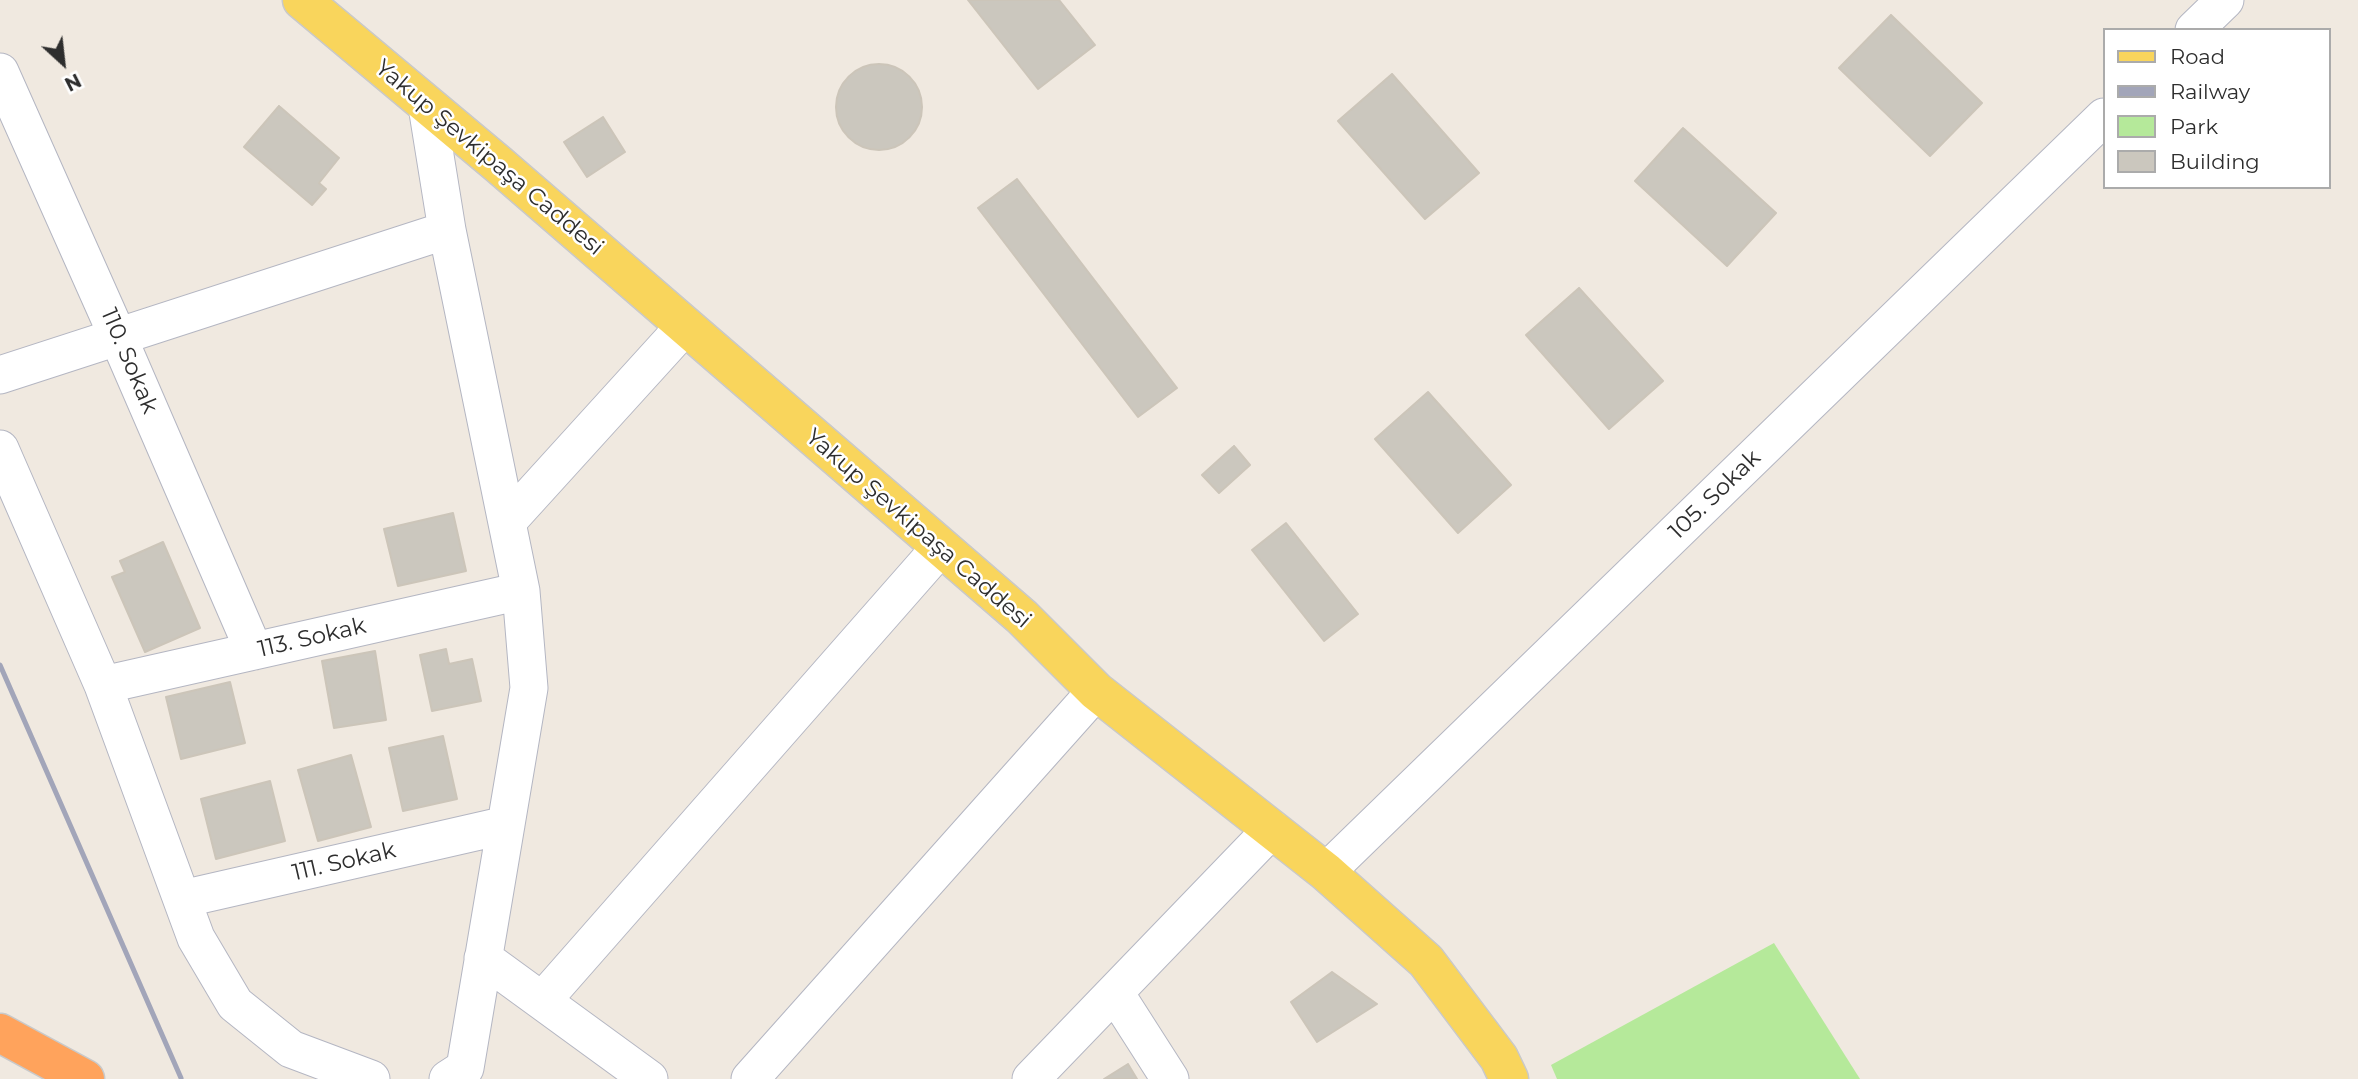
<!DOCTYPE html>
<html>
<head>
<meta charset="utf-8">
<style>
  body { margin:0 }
  #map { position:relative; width:2358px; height:1079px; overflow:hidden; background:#f0e9e0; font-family:Montserrat,sans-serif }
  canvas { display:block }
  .legend { position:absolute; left:2103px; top:28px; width:228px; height:161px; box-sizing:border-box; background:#fff; border:2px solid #ababab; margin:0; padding:9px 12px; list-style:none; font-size:21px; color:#2e2e2e }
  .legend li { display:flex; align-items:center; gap:14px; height:35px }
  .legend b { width:35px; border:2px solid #ababab }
  .north { position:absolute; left:28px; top:28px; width:70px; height:70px; -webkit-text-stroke:5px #fff; paint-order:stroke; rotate:153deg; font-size:19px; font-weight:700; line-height:28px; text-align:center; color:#2e2e2e }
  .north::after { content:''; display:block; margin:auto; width:24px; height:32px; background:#2e2e2e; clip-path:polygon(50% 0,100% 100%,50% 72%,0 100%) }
</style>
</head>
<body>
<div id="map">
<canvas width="2358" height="1079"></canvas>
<ul class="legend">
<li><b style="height:9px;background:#f9d55c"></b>Road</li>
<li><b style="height:9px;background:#a2a5b9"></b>Railway</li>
<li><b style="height:19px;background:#b5e99a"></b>Park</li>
<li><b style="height:19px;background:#cbc7be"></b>Building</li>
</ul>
<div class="north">N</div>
</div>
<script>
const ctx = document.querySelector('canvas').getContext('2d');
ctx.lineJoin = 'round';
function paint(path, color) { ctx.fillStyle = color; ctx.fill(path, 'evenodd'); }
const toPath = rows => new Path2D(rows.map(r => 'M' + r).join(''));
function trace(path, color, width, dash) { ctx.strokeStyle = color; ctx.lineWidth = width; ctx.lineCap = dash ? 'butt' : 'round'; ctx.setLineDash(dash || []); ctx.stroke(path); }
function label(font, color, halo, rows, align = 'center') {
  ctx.font = font + ' Montserrat,sans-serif'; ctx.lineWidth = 5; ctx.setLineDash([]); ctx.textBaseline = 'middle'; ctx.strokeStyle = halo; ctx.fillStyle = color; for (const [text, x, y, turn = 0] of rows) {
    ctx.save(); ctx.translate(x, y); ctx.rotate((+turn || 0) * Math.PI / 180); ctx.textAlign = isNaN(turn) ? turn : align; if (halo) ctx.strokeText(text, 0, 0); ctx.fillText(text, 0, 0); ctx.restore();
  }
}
paint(toPath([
  [1774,943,1860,1079,1557,1079,1551,1065]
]), '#b5e99a');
const building = toPath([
  [968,0,1059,0,1095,45,1038,89,968,0],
  [1891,15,1982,103,1930,156,1839,68,1891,15],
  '836 107a43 43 0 1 1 86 0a43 43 0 1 1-86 0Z',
  [1392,74,1479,173,1425,219,1338,121,1392,74],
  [279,106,339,158,319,183,326,189,312,205,244,147,279,106],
  [603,117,625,152,587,177,564,142,603,117],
  [1683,128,1776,213,1727,266,1635,181,1683,128],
  [1017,179,1177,388,1138,417,978,208,1017,179],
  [1579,288,1663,381,1609,429,1526,335,1579,288],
  [1428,392,1511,485,1458,533,1375,439,1428,392],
  [1234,446,1250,465,1219,493,1202,475,1234,446],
  [453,513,466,571,398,586,384,529,453,513],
  [1286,523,1358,614,1324,641,1252,550,1286,523],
  [163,542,200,628,145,652,112,577,125,572,120,561,163,542],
  [446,649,449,664,472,659,481,701,432,711,420,655,446,649],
  [375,651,386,720,334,728,322,661,375,651],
  [230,682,245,743,181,759,166,697,230,682],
  [443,736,457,799,403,811,389,748,443,736],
  [351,755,371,827,318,841,298,770,351,755],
  [270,781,285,841,216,859,201,799,270,781],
  [1332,972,1377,1004,1317,1042,1291,1002,1332,972],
  [1128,1064,1137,1079,1104,1079,1128,1064]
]);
paint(building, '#cbc7be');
trace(building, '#ccc5b9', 2);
const minor = toPath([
  [2194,30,2225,0],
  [0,72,118,337,254,651],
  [427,106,447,230,521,591,529,688,465,1068,448,1079],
  [0,375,447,230],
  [0,449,103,685,196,938,235,1004,291,1049,371,1079],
  [507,522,685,326],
  [103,685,521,591],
  [1326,872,2104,117],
  [182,899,506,825],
  [483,958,649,1079],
  [1115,993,1170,1079],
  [542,1001,940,548],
  [750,1079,1096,691],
  [1031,1079,1272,829]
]);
const major = toPath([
  [302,0,498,164,1022,617,1096,691,1326,872,1426,961,1499,1058,1509,1079]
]);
const highway = toPath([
  [0,1033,85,1079]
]);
trace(minor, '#b4b6c2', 39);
trace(major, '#c9c9c9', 41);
trace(highway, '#c9c9c9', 41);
trace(minor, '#fff', 37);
trace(major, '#f9d55c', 38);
trace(highway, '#ffa35c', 38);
trace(toPath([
  [0,665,181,1078]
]), '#a2a5b9', 5);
label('23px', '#2e2e2e', '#fff', [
  ["Yakup Şevkipaşa Caddesi",489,158,40],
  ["110. Sokak",129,361,67],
  ["105. Sokak",1715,495,-44],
  ["Yakup Şevkipaşa Caddesi",918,529,41],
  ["113. Sokak",312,638,-13],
  ["111. Sokak",344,862,-13]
]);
</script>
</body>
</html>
